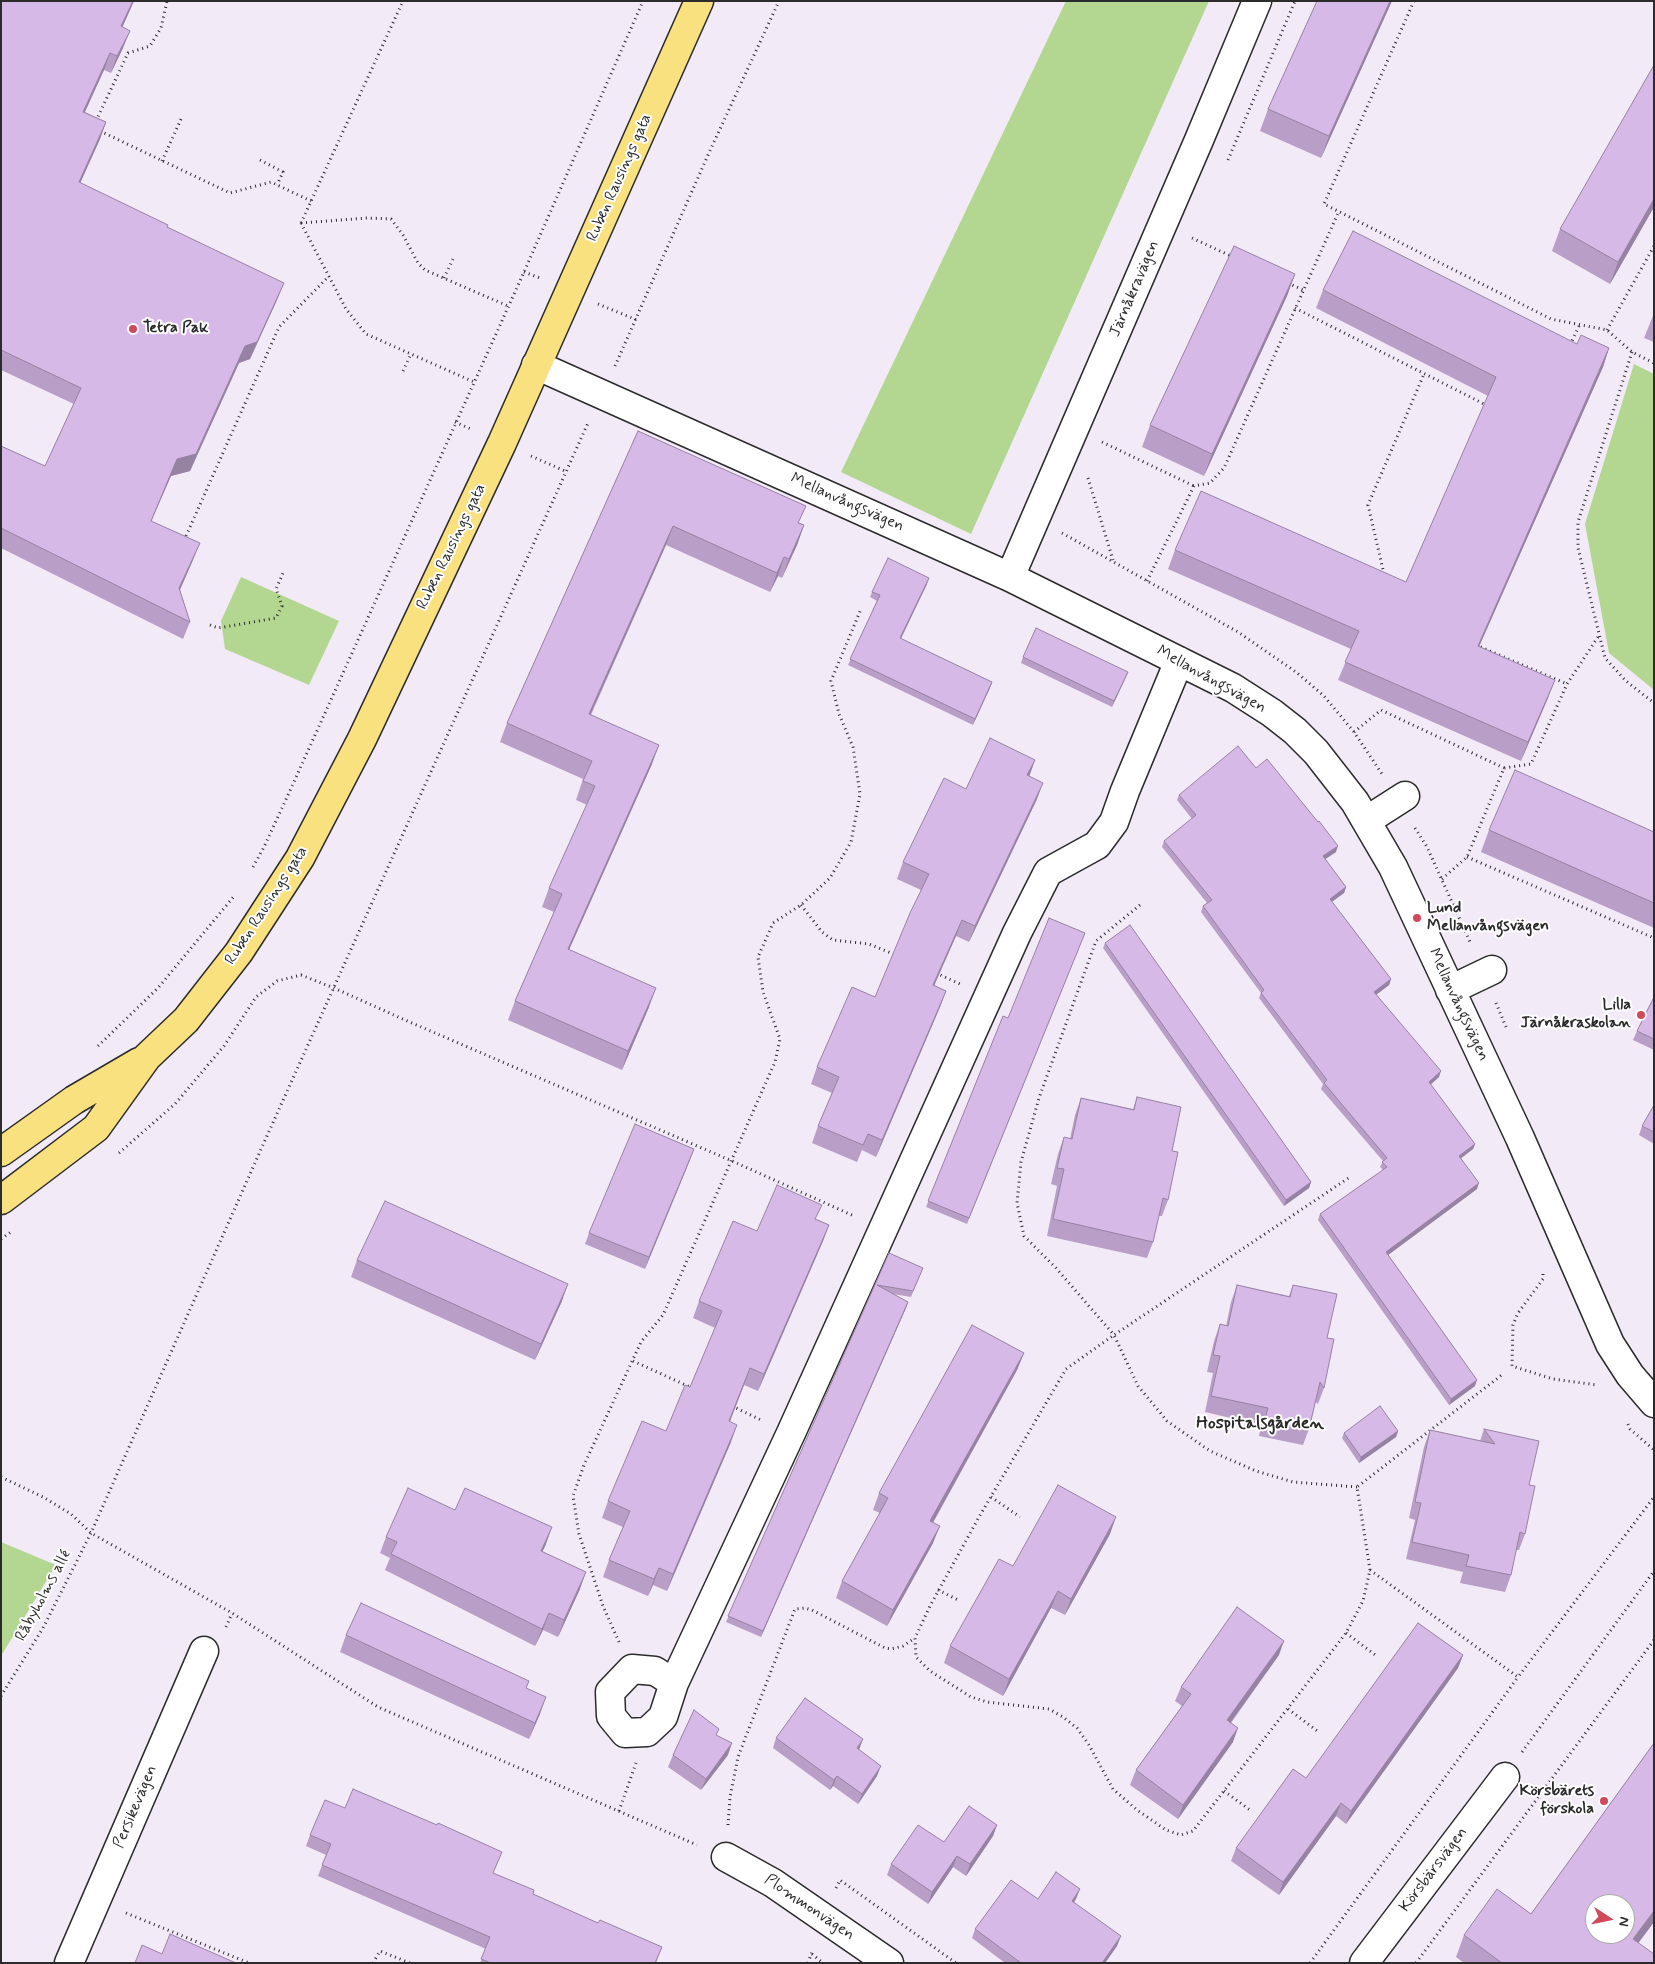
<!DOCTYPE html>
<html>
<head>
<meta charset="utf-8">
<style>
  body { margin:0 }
  #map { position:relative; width:1655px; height:1964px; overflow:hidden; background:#f3eaf8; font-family:Mynerve,sans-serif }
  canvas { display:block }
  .frame { position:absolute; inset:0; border:2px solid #2b2b2b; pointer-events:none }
  .north { position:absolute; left:1585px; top:1894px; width:50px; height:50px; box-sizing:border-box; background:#fff; border:1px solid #aaa; border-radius:50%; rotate:101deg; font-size:14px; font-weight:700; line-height:20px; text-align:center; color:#2b2b2b }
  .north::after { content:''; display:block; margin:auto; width:18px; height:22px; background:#d1495b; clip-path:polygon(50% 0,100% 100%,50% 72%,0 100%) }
</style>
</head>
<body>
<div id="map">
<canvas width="1655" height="1964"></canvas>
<div class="frame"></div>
<div class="north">N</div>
</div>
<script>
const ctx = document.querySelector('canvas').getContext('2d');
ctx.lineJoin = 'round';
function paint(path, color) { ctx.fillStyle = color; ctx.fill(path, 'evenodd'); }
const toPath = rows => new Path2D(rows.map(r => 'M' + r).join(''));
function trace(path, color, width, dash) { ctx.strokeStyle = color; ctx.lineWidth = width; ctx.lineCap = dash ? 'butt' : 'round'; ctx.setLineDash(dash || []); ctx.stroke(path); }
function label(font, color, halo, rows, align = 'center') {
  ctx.font = font + ' Mynerve,sans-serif'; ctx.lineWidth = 4; ctx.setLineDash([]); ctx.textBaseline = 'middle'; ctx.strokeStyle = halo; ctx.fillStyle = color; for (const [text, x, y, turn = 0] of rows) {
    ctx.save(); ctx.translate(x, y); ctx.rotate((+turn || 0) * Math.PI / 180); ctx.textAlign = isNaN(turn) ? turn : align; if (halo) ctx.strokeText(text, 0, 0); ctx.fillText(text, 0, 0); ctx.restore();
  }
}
paint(toPath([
  [1066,1,1209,1,971,534,841,472],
  [1634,364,1654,374,1654,690,1609,653,1585,524],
  [241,577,339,621,309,685,225,649,221,621],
  [1,1542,56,1565,1,1656]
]), '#b3d690');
const minor = toPath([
  [536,365,1010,577,1233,688,1272,713,1295,731,1316,752,1355,802,1393,867,1520,1138,1610,1344,1630,1375,1654,1403],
  [1010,577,1199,140,1257,1],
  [1366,821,1405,796],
  [1450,990,1492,970],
  [674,1683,663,1717,647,1732,625,1733,611,1716,610,1692,632,1669,655,1671,674,1683,791,1433,1017,933,1048,872,1097,845,1114,822,1125,791,1179,661],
  [726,1857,773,1883,889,1963],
  [69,1963,204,1651],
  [1364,1963,1505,1777]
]);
const major = toPath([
  [1,1152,74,1100,139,1062],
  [1,1200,96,1128,147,1057,186,1020,239,952,300,858,362,739,502,443,699,1]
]);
trace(minor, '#2b2b2b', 31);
trace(major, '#2b2b2b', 31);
trace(toPath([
  [1414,1,1324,204,1551,319,1607,330,1632,352,1654,363],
  [96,121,128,53,150,46,161,28,167,1],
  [100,131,230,193,271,182,311,201],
  [260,160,283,172,277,185],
  [1228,160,1295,1],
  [162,161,182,117],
  [301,223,346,309,366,334,474,382],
  [301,223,403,1],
  [301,223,367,218,391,219,403,235,418,263,425,270,508,306],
  [1192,238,1233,257],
  [524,272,540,278],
  [444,278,453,259],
  [1288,283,1303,290],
  [598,304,637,320],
  [1295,308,1486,405],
  [1607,330,1654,246],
  [1570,345,1580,324],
  [1632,352,1578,522,1578,548,1605,658,1626,681,1654,703],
  [615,366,708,155,779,1],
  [403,371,411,354],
  [455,422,473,430],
  [1102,442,1194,486],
  [531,456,565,471],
  [1088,478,1113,560],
  [1062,533,1238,632,1296,672,1324,696,1354,732,1382,774],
  [186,536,279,327,329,276],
  [1384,574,1368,505,1424,374],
  [1147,581,1194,486,1210,483,1224,468,1339,211],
  [210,625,218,628,276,618,282,606,276,589,284,571],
  [1476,645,1567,684],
  [1354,732,1381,710,1504,768],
  [1415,828,1427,847,1471,944],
  [1467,857,1654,938],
  [253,867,264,847,288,795,524,272,643,1],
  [1442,879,1467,857,1504,768,1531,764,1567,684,1598,637],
  [801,905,822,932,833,940,869,944,896,955],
  [1140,905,1096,941,1039,1098,1021,1162,1017,1203,1024,1236,1056,1268,1114,1335,1350,1177],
  [936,973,960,984],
  [1496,1003,1506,1027],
  [98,1046,158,988,235,895],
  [119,1153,175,1104,224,1046,256,997,277,981,301,975,334,988,405,1020,732,1161,854,1216],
  [1,1239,11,1232],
  [1543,1274,1543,1279,1518,1313,1513,1325,1512,1366,1553,1379,1597,1385],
  [633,1361,692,1388],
  [732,1406,763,1421],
  [1628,1424,1630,1429,1654,1450],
  [1,1477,43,1497,71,1514,91,1533,232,1613,378,1707,697,1845],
  [1357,1487,1293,1482,1256,1471,1210,1451,1167,1421,1138,1386,1114,1335,1066,1369,979,1517,930,1606,915,1638,916,1657,930,1671,971,1697,987,1702,1049,1709,1063,1717,1077,1728,1089,1745,1113,1789,1137,1810,1166,1830,1181,1835,1193,1831,1346,1633,1363,1601,1370,1570,1357,1487,1503,1374],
  [991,1497,1020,1517],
  [1370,1570,1518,1677,1654,1497],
  [938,1590,960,1601],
  [226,1627,232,1613],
  [1346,1633,1378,1657],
  [619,1642,603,1606,579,1534,573,1496,584,1465,641,1342,663,1315,775,1062,780,1039,763,992,758,957,773,923,801,905,830,878,851,842,860,794,853,747,839,714,831,681,861,609],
  [1,1696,43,1628,91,1533,262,1147,588,423],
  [1288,1709,1320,1733],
  [1522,1752,1654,1571],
  [1224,1791,1250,1810],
  [619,1811,636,1763],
  [728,1825,730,1797,738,1757,795,1609,805,1608,812,1610,885,1648,891,1649,903,1646,915,1638],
  [836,1888,840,1880,956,1963],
  [126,1913,249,1963],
  [812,1954,823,1963],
  [373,1963,380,1951,410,1963],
  [808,1963,813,1949],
  [1310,1963,1518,1677],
  [1416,1963,1654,1640]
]), '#2b2b2b', 3, [1, 4]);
trace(minor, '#fff', 28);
trace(major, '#fae180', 28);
paint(toPath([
  [1,1,134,1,122,27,123,48,111,73,104,70,85,112,106,122,100,139,80,183,167,227,277,300,250,359,239,363,190,471,171,476,151,521,193,560,180,590,190,622,183,639,1,548,1,446,45,466,74,404,1,370],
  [1392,1,1321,158,1260,131,1268,109],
  [1654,207,1610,284,1552,251,1560,229],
  [1295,274,1287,296,1204,476,1142,447,1150,425],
  [1323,290,1577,344,1609,348,1603,367,1479,646,1548,698,1521,761,1338,680,1351,649,1168,569,1175,550,1406,582,1488,396,1316,308],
  [1654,313,1654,342,1644,338],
  [638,431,800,523,804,525,797,545,782,578,778,576,770,592,666,545,591,715,652,764,569,949,649,1007,622,1070,508,1020,515,1001,554,912,542,907,549,888,587,805,576,800,583,779,500,742,507,723],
  [927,584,901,639,992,682,973,725,848,665,877,601,870,597,872,592],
  [1023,657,1128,672,1112,707,1021,663],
  [1035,760,1029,776,1037,799,969,942,956,936,934,985,946,991,940,1007,876,1157,862,1150,857,1162,812,1143,818,1126,832,1093,811,1084,817,1067,875,997,921,890,897,879,903,862,966,789],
  [1256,768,1336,852,1325,859,1346,887,1344,893,1332,902,1391,979,1389,985,1376,995,1439,1077,1430,1084,1475,1144,1473,1149,1461,1158,1477,1189,1388,1255,1475,1386,1449,1405,1318,1220,1320,1214,1383,1170,1380,1167,1383,1161,1321,1089,1323,1084,1259,998,1261,993,1201,912,1203,906,1207,903,1162,847,1164,841,1192,819,1177,800,1179,795],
  [1489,830,1654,832,1654,928,1481,852],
  [1085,933,967,1224,926,1207,1003,1016,1008,1018],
  [1105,943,1311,1182,1309,1188,1284,1206,1103,948],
  [1654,997,1654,1050,1633,1040,1637,1031],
  [1137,1097,1172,1151,1168,1200,1162,1216,1159,1216,1153,1242,1147,1258,1047,1236,1057,1186,1051,1184,1058,1154,1064,1137,1070,1139,1075,1115,1081,1098,1133,1109],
  [1654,1105,1654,1144,1639,1135,1642,1126],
  [690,1160,645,1269,585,1244,589,1233],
  [816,1219,829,1225,823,1241,758,1391,744,1385,730,1422,731,1442,667,1591,653,1585,648,1596,603,1577,609,1560,623,1527,602,1518,608,1501,666,1431,690,1387,715,1328,693,1318,699,1301,757,1231],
  [889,1253,921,1273,911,1297,893,1294,908,1302,906,1308,761,1637,726,1622],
  [357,1260,562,1301,535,1360,351,1277],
  [1237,1285,1289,1296,1293,1285,1327,1338,1324,1388,1318,1404,1315,1401,1309,1429,1303,1445,1259,1436,1261,1425,1205,1412,1213,1373,1207,1372,1214,1341,1220,1324,1226,1326,1231,1302],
  [1024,1353,1017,1370,933,1523,933,1543,887,1626,836,1598,842,1581,880,1513,873,1510,879,1493],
  [1484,1429,1529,1485,1525,1534,1519,1550,1516,1550,1511,1575,1505,1592,1460,1583,1463,1572,1406,1559,1415,1520,1409,1518,1424,1447,1430,1430,1480,1441],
  [1398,1431,1396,1437,1359,1463,1342,1438,1344,1433],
  [455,1510,546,1544,542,1552,580,1589,558,1637,543,1630,535,1646,385,1570,390,1558,380,1553,386,1537],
  [1110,1534,1065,1615,1051,1608,1003,1696,944,1663,950,1646,1013,1566],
  [346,1635,529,1681,526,1688,540,1714,529,1739,340,1652],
  [1279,1655,1231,1723,1233,1742,1178,1819,1130,1785,1136,1770,1182,1706,1175,1701,1181,1687],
  [1463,1655,1458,1668,1346,1824,1336,1816,1279,1895,1231,1861,1236,1848,1306,1778],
  [717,1736,728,1755,701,1790,668,1767,673,1755],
  [776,1738,859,1750,877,1776,858,1804,833,1786,830,1790,773,1748],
  [1654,1743,1654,1922,1638,1943,1654,1963,1464,1963,1456,1957,1464,1935,1531,1914],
  [997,1825,993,1836,966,1876,953,1867,928,1904,887,1875,891,1864,944,1842],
  [310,1835,493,1873,533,1894,598,1923,662,1947,656,1963,480,1963,486,1949,318,1876,326,1855,306,1846],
  [1038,1899,1076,1899,1074,1902,1117,1946,1105,1963,1005,1963,972,1938,975,1929]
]), '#b99fc7');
paint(toPath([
  [133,1,134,1,115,44,121,26],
  [1390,1,1392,1,1321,158,1329,136],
  [130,31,123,48,111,73,117,56],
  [110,53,104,70,77,129,83,112],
  [106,122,100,139,73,199,79,182],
  [1654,199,1654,207,1610,284,1618,262],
  [1295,274,1287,296,1204,476,1212,454],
  [284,283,277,300,250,359,239,363,190,471,171,476,144,538,151,521,177,459],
  [1609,348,1603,367,1471,665,1478,646],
  [804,525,797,545,782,578,789,559],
  [673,526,666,545,582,733,589,714],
  [200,543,193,560,173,605,179,588],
  [784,557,778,576,770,592,777,573],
  [929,578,927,584,898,644,900,638],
  [1128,672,1126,677,1112,707,1114,701],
  [1555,680,1548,698,1521,761,1528,742],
  [992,682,990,688,973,725,975,719],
  [659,745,652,764,561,968,568,949],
  [1035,760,1029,777,1027,775],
  [1043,783,1037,799,969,942,975,926],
  [1338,846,1336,852,1321,862,1323,856],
  [1346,887,1344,893,1327,905,1330,899],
  [962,920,956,936,927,1002,933,985],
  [1391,979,1389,985,1372,998,1374,992],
  [656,988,649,1007,622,1070,628,1051],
  [946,991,940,1007,876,1157,882,1140],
  [1441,1071,1439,1077,1427,1088,1429,1082],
  [1475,1144,1473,1149,1456,1162,1459,1156],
  [694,1149,690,1160,645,1269,649,1257],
  [1311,1182,1309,1188,1284,1206,1286,1200],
  [1479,1183,1477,1189,1384,1258,1386,1252],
  [829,1225,823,1241,758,1391,764,1374],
  [568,1284,562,1301,535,1360,541,1344],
  [908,1302,906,1308,761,1637,763,1631],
  [1024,1353,1017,1370,924,1538,930,1521],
  [750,1368,744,1385,723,1438,729,1421],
  [1477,1380,1475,1386,1449,1405,1451,1399],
  [737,1425,731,1442,667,1591,673,1574],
  [1398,1431,1396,1437,1359,1463,1361,1457],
  [1116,1517,1110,1534,1065,1615,1071,1599],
  [940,1526,933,1543,887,1626,893,1610],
  [552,1527,546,1544,535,1568,541,1551],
  [659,1568,653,1585,648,1596,654,1579],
  [586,1572,580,1589,558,1637,564,1620],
  [1058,1591,1051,1608,1003,1696,1009,1679],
  [549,1613,543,1630,535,1646,542,1629],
  [1284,1641,1279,1655,1222,1734,1227,1720],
  [1463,1655,1458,1668,1346,1824,1351,1811],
  [546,1697,540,1714,529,1739,535,1723],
  [1238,1728,1233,1742,1178,1819,1183,1805],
  [863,1739,859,1750,857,1748],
  [732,1743,728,1755,701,1790,706,1779],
  [881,1766,877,1776,858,1804,862,1794],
  [837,1776,833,1786,830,1790,834,1780],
  [1341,1803,1336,1816,1279,1895,1283,1882],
  [997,1825,993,1836,966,1876,970,1864],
  [957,1856,953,1867,928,1904,932,1892],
  [1080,1889,1076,1899,1068,1911,1072,1901],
  [1654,1911,1654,1922,1625,1961,1633,1939],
  [1121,1936,1117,1946,1105,1963,1102,1963]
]), '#9682a2');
const building = toPath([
  [1,1,133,1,121,26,130,31,117,56,110,53,83,112,106,122,79,182,168,225,167,227,284,283,257,342,245,346,196,454,177,459,151,521,200,543,179,588,190,622,1,528,1,446,45,466,81,388,1,350,1,1],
  [1317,1,1390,1,1329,136,1268,109,1317,1],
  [1654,65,1654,199,1618,262,1560,229,1654,65],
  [1353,231,1577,344,1581,335,1609,348,1478,646,1555,680,1528,742,1345,662,1359,631,1175,550,1201,491,1406,582,1496,377,1323,290,1353,231],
  [1234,246,1295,274,1212,454,1150,425,1234,246],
  [638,431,806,506,798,523,804,525,789,559,784,557,777,573,673,526,589,714,659,745,568,949,656,988,628,1051,515,1001,562,894,549,888,595,786,583,781,592,761,507,723,638,431],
  [888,558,929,578,900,638,992,682,975,719,850,659,880,595,872,592,888,558],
  [1036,628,1128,672,1114,701,1023,657,1036,628],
  [990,738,1035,760,1027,775,1043,783,975,926,962,920,933,985,946,991,882,1140,868,1134,863,1145,818,1126,839,1077,817,1067,852,987,875,997,910,913,929,874,903,862,944,778,966,789,990,738],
  [1238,746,1256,768,1267,759,1318,822,1319,821,1338,846,1323,856,1346,887,1330,899,1391,979,1374,992,1441,1071,1429,1082,1475,1144,1459,1156,1479,1183,1386,1252,1477,1380,1451,1399,1320,1214,1387,1167,1382,1162,1387,1158,1324,1083,1327,1080,1261,993,1264,990,1203,906,1212,900,1164,841,1196,815,1179,795,1238,746],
  [1515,770,1654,832,1654,903,1489,830,1515,770],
  [1049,918,1085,933,969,1218,928,1201,1003,1016,1008,1018,1049,918],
  [1130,925,1311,1182,1286,1200,1105,943,1130,925],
  [1654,997,1654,1039,1637,1031,1654,997],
  [1137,1097,1181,1107,1172,1151,1178,1152,1168,1200,1163,1198,1153,1242,1053,1219,1064,1169,1057,1168,1064,1137,1072,1139,1081,1098,1134,1110,1137,1097],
  [1654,1105,1654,1132,1642,1126,1654,1105],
  [635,1124,694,1149,649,1257,589,1233,635,1124],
  [777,1185,822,1205,815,1219,829,1225,764,1374,750,1368,729,1421,737,1425,673,1574,659,1568,654,1579,609,1560,630,1511,608,1501,642,1421,666,1431,685,1385,690,1387,722,1311,699,1301,733,1221,757,1231,777,1185],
  [385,1201,568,1284,541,1344,357,1260,385,1201],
  [889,1253,923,1268,913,1291,877,1285,908,1302,763,1631,728,1616,889,1253],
  [1237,1285,1290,1297,1293,1285,1337,1294,1327,1338,1334,1339,1324,1388,1320,1382,1309,1429,1265,1419,1268,1408,1211,1396,1220,1356,1213,1355,1220,1324,1228,1326,1237,1285],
  [972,1325,1024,1353,930,1521,940,1526,893,1610,842,1581,888,1498,879,1493,972,1325],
  [1380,1406,1398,1431,1361,1457,1344,1433,1380,1406],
  [1484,1429,1539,1441,1529,1485,1535,1486,1525,1534,1520,1532,1511,1575,1466,1566,1469,1555,1412,1542,1421,1503,1415,1502,1430,1430,1495,1444,1484,1429],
  [1058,1485,1116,1517,1071,1599,1058,1591,1009,1679,950,1646,999,1559,1013,1566,1058,1485],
  [408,1488,455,1510,465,1488,552,1527,541,1551,586,1572,564,1620,549,1613,542,1629,391,1554,397,1542,386,1537,408,1488],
  [361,1603,529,1681,526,1688,546,1697,535,1723,346,1635,361,1603],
  [1237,1607,1284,1641,1227,1720,1238,1728,1183,1805,1136,1770,1191,1694,1181,1687,1237,1607],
  [1418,1623,1463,1655,1351,1811,1341,1803,1283,1882,1236,1848,1293,1769,1306,1778,1418,1623],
  [805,1698,863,1739,857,1748,881,1766,862,1794,837,1776,834,1780,776,1738,805,1698],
  [694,1710,719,1729,716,1735,732,1743,706,1779,673,1755,694,1710],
  [1654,1743,1654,1911,1633,1939,1654,1954,1654,1963,1502,1963,1464,1935,1497,1889,1531,1914,1654,1743],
  [1595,1904,1625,1904,1625,1934,1595,1934,1595,1904],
  [353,1789,437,1825,438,1823,502,1852,493,1873,534,1890,533,1894,598,1923,600,1920,662,1947,655,1963,491,1963,481,1959,490,1937,322,1865,331,1844,310,1835,325,1800,345,1808,353,1789],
  [969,1806,997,1825,970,1864,957,1856,932,1892,891,1864,918,1825,944,1842,969,1806],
  [1056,1872,1080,1889,1072,1901,1121,1936,1102,1963,1021,1963,975,1929,1011,1880,1038,1899,1056,1872],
  [170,1934,236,1963,135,1963,142,1945,162,1954,170,1934]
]);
paint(building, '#d7b9e7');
trace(building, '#9682a2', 1);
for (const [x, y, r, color] of [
  [133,329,5,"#d1495b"],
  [1417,918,5,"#d1495b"],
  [1641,1015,5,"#d1495b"],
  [1604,1801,5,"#d1495b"]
]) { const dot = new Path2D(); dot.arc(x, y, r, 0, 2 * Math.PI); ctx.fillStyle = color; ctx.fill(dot); trace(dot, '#fff', 2); }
label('16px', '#2b2b2b', '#fff', [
  ["Ruben Rausings gata",620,178,-66],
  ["Järnåkravägen",1135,289,-67],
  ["Mellanvångsvägen",847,503,24],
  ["Ruben Rausings gata",452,547,-64],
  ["Mellanvångsvägen",1211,680,29],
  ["Ruben Rausings gata",267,906,-57],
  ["Mellanvångsvägen",1458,1005,65],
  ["Råbyholms allé",44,1596,-62],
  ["Persikevägen",136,1807,-67],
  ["Körsbärsvägen",1434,1870,-53],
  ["Plommonvägen",809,1908,34]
]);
label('bold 16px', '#2b2b2b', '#fff', [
  ["Tetra Pak",143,329],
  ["Lund",1427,909],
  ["Mellanvångsvägen",1427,927],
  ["Lilla",1631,1006,"right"],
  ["Järnåkraskolan",1631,1024,"right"],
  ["Körsbärets",1594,1792,"right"],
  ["förskola",1594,1810,"right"]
], 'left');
label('bold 18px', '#2b2b2b', '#fff', [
  ["Hospitalsgården",1260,1424]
]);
</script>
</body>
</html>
